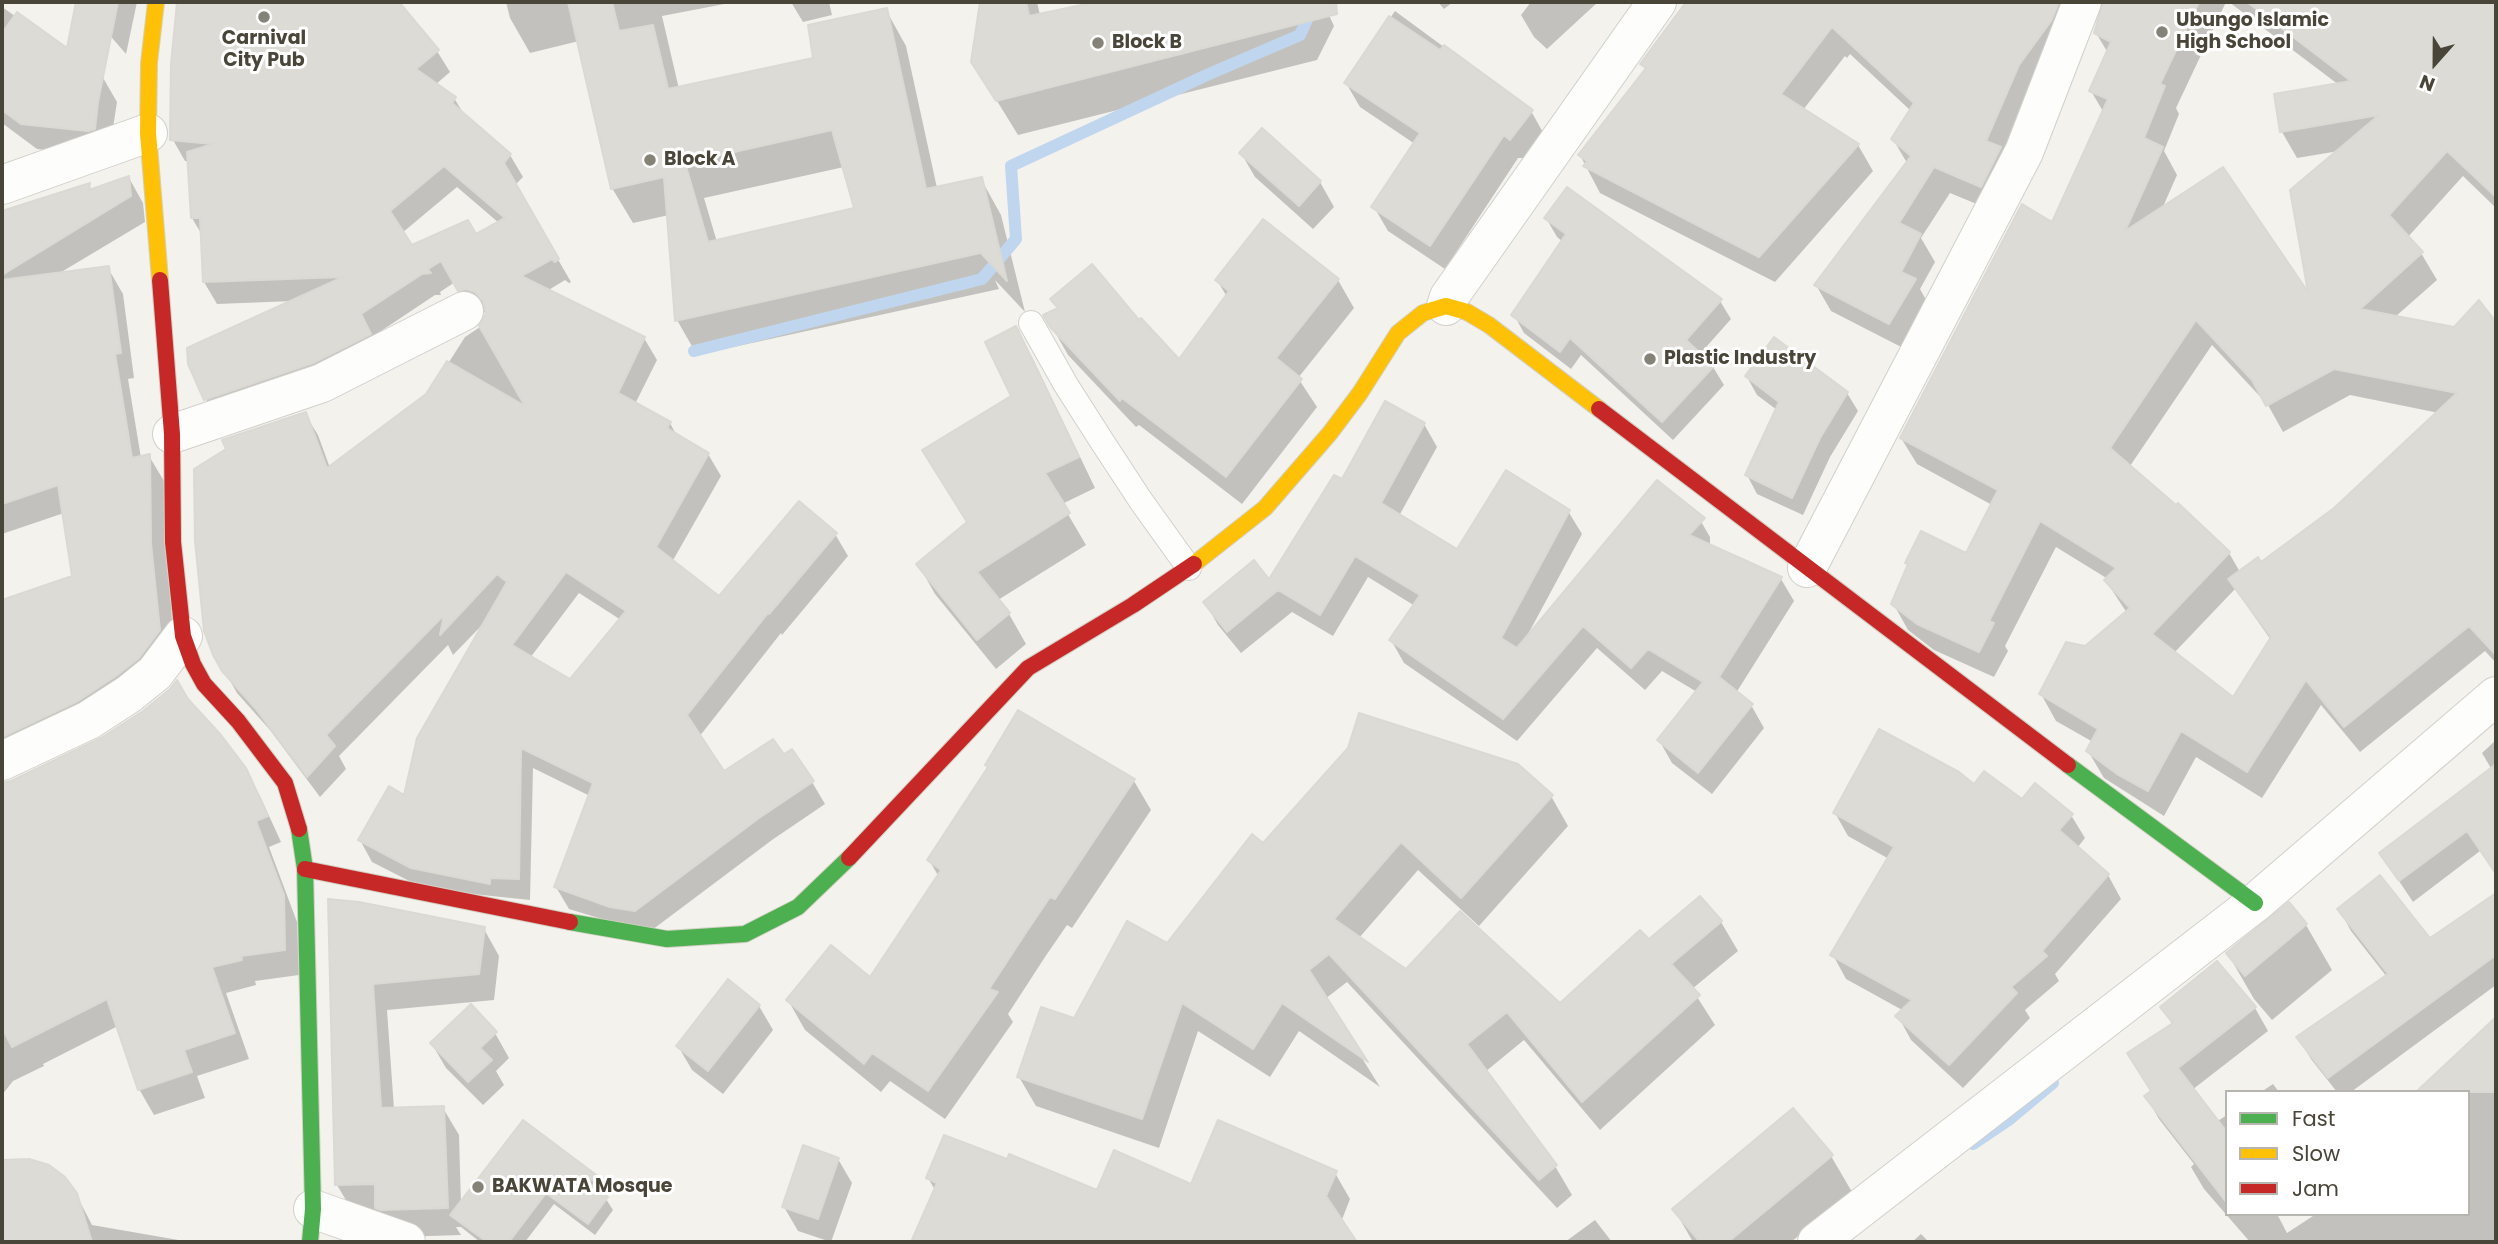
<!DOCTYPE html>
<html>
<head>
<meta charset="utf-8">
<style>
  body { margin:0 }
  #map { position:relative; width:2498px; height:1244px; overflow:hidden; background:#f3f2ed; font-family:Poppins,sans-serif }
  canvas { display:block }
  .frame { position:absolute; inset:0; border:4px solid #4a4539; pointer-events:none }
  .legend { position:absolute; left:2225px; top:1090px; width:245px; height:126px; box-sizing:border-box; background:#fff; border:2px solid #b7b5b0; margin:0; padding:9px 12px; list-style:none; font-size:21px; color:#4a4539 }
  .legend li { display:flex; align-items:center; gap:14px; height:35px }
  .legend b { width:35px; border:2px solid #b7b5b0 }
  .north { position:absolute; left:2400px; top:28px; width:70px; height:70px; -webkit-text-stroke:5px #fff; paint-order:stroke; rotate:201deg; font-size:19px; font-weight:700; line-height:28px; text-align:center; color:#4a4539 }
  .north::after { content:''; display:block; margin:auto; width:24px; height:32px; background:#4a4539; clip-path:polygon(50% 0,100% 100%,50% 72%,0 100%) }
</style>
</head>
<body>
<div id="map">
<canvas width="2498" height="1244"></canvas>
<div class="frame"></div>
<ul class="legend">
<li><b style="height:9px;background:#4caf50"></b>Fast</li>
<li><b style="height:9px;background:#ffc107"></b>Slow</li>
<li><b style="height:9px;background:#c62828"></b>Jam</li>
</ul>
<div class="north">N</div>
</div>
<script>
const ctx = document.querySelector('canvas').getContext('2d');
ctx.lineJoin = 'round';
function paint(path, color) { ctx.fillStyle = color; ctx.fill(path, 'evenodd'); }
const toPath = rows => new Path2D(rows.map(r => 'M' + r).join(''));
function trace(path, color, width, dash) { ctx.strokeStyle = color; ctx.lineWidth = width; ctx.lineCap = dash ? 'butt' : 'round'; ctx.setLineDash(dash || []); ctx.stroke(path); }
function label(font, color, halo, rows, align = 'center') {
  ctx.font = font + ' Poppins,sans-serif'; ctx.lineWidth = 6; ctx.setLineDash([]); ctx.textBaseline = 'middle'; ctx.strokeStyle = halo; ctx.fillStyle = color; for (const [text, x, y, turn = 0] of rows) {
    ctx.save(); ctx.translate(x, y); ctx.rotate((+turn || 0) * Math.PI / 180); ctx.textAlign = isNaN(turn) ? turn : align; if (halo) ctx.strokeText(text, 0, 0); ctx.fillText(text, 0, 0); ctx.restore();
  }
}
paint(toPath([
  [81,2,137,2,126,54],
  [179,2,397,2,437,51,450,72,435,85,454,98,465,116,510,155,523,177,515,185,571,282,569,283,565,280,547,291,644,338,657,360,635,404,670,423,677,436,708,454,721,476,672,562,719,598,835,534,848,556,782,635,781,633,699,737,724,773,783,757,812,782,825,804,772,840,648,933,569,909,556,887,590,796,533,768,530,900,425,889,372,862,360,840,405,797,485,622,453,655,448,645,339,756,346,769,320,797,270,730,237,693,215,654,305,414,318,435,330,468,428,395,465,337,483,325,487,313,479,311,472,312,455,282,440,292,441,295,435,295,372,337,219,421,206,399,294,301,217,304,204,282,202,235,192,218,190,162,185,161,173,140],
  [457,187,499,223,476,237,412,247,402,233],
  [579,593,621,620,571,681,530,658],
  [506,2,735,2,662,16,679,89,815,59,886,10,906,46,937,188,981,179,1001,215,1025,312,995,280,999,289,697,355,677,320,669,215,633,223,612,188,579,41,530,53,510,18],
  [844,167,856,209,717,242,704,198],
  [791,2,829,2,832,15,803,22],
  [982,2,1037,2,1040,15,1105,2,1323,2,1334,26,1317,60,1018,135,973,62],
  [1438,2,1453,2,1444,9],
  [1531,2,1598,2,1547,49,1534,37,1521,15],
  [1689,2,1714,2,1736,25,1728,2,1954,2,1961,8,1965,2,2226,2,2176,108,2179,114,2164,151,2177,175,2162,209,2311,300,2339,151,2297,158,2282,132,2339,85,2229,2,2496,2,2496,208,2463,176,2407,238,2421,253,2437,280,2395,317,2455,329,2479,303,2496,325,2496,663,2485,651,2360,752,2321,705,2262,798,2196,757,2164,816,2104,778,2088,751,2093,742,2056,721,2041,694,2086,648,2127,613,2106,581,2108,579,2056,547,2005,646,2008,651,1994,677,1934,650,1908,630,1893,603,1909,567,1907,563,1967,556,1992,505,1917,464,1901,438,2053,224,2104,113,2091,91,2108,53,2096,33,2104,8,2095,6,1996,212,1950,193,1921,238,1935,262,1920,289,1930,307,1905,349,1831,311,1816,285,1907,163,1893,139,1911,111,1850,54,1847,58,1845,56,1803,110,1858,145,1873,171,1775,282,1600,193,1580,155,1646,71,1642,64],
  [2212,345,2268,405,2283,432,2350,395,2439,413,2335,509,2260,564,2240,572,2229,553,2130,466],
  [2235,589,2271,640,2233,700,2174,653],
  [2,7,102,76,117,102,109,154,103,156,37,149,2,123],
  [1395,11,1531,111,1545,136,1529,158,1518,158,1445,269,1388,231,1374,207,1415,144,1360,107,1346,83],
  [1241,153,1320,182,1334,207,1313,229,1255,177],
  [129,178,143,203,145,222,58,274,108,268,123,294,134,378,128,379,141,458,149,456,164,481,174,656,2,771,2,602,74,577,64,513,2,534,2,208,5,211,89,185,92,191],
  [1546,218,1720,301,1731,319,1700,354,1713,367,1724,385,1673,440,1581,355,1571,369,1524,333,1514,315,1563,242,1557,237],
  [1217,280,1338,280,1354,308,1298,378,1317,407,1242,504,1139,425,1136,427,1068,355,1046,316,1059,310,1052,299,1138,323,1179,362,1227,297],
  [1015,329,1033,359,1095,488,1062,504,1086,545,998,600,1009,614,1026,644,996,669,935,594,918,564,968,523,1013,396],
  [1747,377,1847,393,1858,411,1830,457,1803,515,1757,494,1747,475,1777,410,1757,395],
  [1424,424,1437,447,1399,516,1457,551,1568,511,1582,534,1526,638,1696,513,1710,537,1710,547,1781,579,1794,601,1736,693,1751,705,1764,728,1712,794,1672,763,1659,740,1697,692,1662,671,1645,690,1597,648,1517,741,1404,663,1391,640,1415,606,1368,577,1333,636,1292,612,1241,653,1218,625,1205,602,1270,582,1343,482],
  [186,700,245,769,260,796,281,842,269,847,297,922,299,975,255,981,256,985,226,993,249,1059,197,1076,205,1098,154,1115,139,1089,118,1026,43,1064,44,1066,13,1081,2,1095,2,784,12,782],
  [2496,740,2496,874,2480,851,2413,902,2381,854,2492,770,2482,753],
  [1134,781,1151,810,1072,928,1067,925,1045,957,1008,1014,1013,1022,945,1119,890,1081,881,1092,805,1030,788,1000,871,980,939,877,929,860],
  [1974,787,2071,815,2085,838,2077,848,2108,875,2121,899,2055,974,2059,981,2025,1010,2030,1018,1963,1088,1911,1040,1898,1016,1904,1011,1846,979,1833,955,1889,859,1848,836,1835,813],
  [1551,796,1568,826,1479,926,1418,870,1359,938,1407,971,1560,1005,1648,942,1700,898,1721,922,1738,951,1692,989,1715,1025,1600,1130,1524,1040,1485,1072,1555,1166,1572,1195,1557,1208,1347,982,1325,999,1380,1087,1299,1031,1270,1077,1198,1031,1159,1148,1036,1106,1019,1077,1075,1020,1168,945,1263,845],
  [2496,895,2496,985,2351,1092,2337,1092,2311,1059,2298,1038,2387,977,2351,931,2339,909,2430,941],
  [329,901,484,929,499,956,494,1000,387,1010,394,1109,443,1108,459,1135,461,1204,523,1122,598,1178,605,1189,598,1192,606,1199,613,1210,595,1235,554,1204,525,1242,480,1242,461,1227,456,1227,461,1235,398,1237,393,1235,379,1211,353,1212,337,1185],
  [2289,905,2306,925,2332,970,2272,1020,2254,999,2228,954],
  [2217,964,2255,1008,2268,1031,2192,1090,2216,1122,2227,1115,2227,1214,2277,1214,2287,1233,2316,1214,2468,1214,2468,1092,2419,1092,2496,1019,2496,1242,2250,1242,2204,1189,2191,1167,2194,1164,2159,1119,2146,1096,2152,1092,2173,1025,2162,1007],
  [759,1006,773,1030,723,1094,692,1070,678,1046],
  [495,1033,509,1058,496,1071,504,1085,483,1105,446,1068,432,1044],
  [2273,1084,2279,1092,2261,1092],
  [1793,1111,1831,1156,1852,1192,1791,1242,1693,1242,1674,1209],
  [838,1159,852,1183,831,1242,798,1231,784,1207],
  [9,1161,76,1194,92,1225,190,1242,2,1242,2,1164],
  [1335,1173,1350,1199,1341,1222,1355,1242,913,1242,935,1190,928,1178,1098,1193],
  [1595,1220,1612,1242,1565,1242],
  [1921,1234,1929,1242,1912,1242]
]), '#0003');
trace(toPath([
  [694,351,982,279,1016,239,1011,166,1209,74,1300,35,1315,2],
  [1973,1144,2010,1119,2053,1083]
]), '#c0d5ee', 12);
const building = toPath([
  [76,2,118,2,98,102,95,129,88,131,21,124,2,110,2,33,17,12,67,48,76,2],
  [177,2,399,2,439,50,416,69,456,97,452,103,511,154,504,163,559,259,555,262,552,259,521,276,645,337,618,393,671,422,667,428,709,453,656,547,719,596,799,501,837,533,769,614,768,613,687,715,724,771,773,739,784,754,792,749,814,781,759,818,635,911,610,907,554,887,593,783,521,748,519,879,490,878,490,884,411,868,358,840,389,786,404,795,417,738,507,582,497,574,440,635,444,615,326,735,335,746,307,777,255,708,222,671,213,655,204,631,195,541,194,469,226,449,222,440,306,412,327,468,426,394,447,361,525,406,479,326,486,313,483,301,475,292,466,289,458,291,441,261,428,269,431,273,422,274,361,314,371,334,313,363,204,400,188,364,187,348,343,277,203,282,200,218,191,218,187,152,213,144,170,140,171,64,177,2],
  [444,166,505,218,476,234,468,220,412,245,390,211,444,166],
  [566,572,626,611,570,679,512,645,566,572],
  [568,2,612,2,619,31,653,25,668,89,813,58,808,25,887,8,926,189,982,177,1007,281,979,251,980,253,675,321,664,177,611,189,568,2],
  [832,130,854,208,708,242,685,163,832,130],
  [980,2,1026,2,1029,16,1096,2,1336,2,1337,14,996,101,971,62,980,2],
  [1686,2,2059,2,2051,21,2019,65,1986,141,2001,147,1981,187,1934,167,1899,223,1921,234,1901,272,1916,279,1889,324,1814,285,1911,156,1891,139,1914,103,1832,27,1781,94,1859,144,1759,257,1583,166,1587,161,1578,155,1646,68,1640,64,1686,2],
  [2103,2,2199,2,2160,84,2165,86,2144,138,2163,147,2125,231,2223,167,2308,292,2290,190,2379,115,2280,132,2274,94,2351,81,2247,2,2496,2,2496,197,2447,151,2389,215,2423,252,2360,309,2454,327,2479,300,2496,322,2496,655,2469,626,2344,727,2306,680,2247,772,2181,731,2148,791,2117,774,2086,751,2098,729,2039,694,2066,642,2085,646,2130,608,2104,580,2116,568,2040,521,1989,621,1994,623,1979,652,1917,624,1891,604,1908,564,1905,563,1921,531,1966,553,1998,490,1900,438,2022,204,2052,222,2108,99,2089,91,2111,42,2094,33,2103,2],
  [2196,320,2252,380,2266,406,2334,369,2457,393,2334,508,2261,562,2258,557,2228,579,2271,637,2233,697,2152,634,2230,552,2178,503,2176,505,2110,448,2196,320],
  [1389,16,1440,50,1444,45,1533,110,1510,140,1504,135,1430,246,1371,207,1420,133,1344,83,1389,16],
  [1262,128,1321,181,1299,206,1239,153,1262,128],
  [129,176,131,196,2,275,2,211,90,183,89,190,129,176],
  [1567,187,1722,299,1686,340,1714,366,1662,422,1570,338,1560,352,1511,315,1566,234,1544,218,1567,187],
  [1263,219,1339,279,1276,358,1302,379,1226,477,1122,398,1120,401,1050,327,1043,315,1058,308,1050,299,1092,264,1139,320,1141,318,1179,359,1229,291,1215,280,1263,219],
  [109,266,121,353,115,354,132,458,150,454,151,544,160,630,139,658,116,676,78,701,2,737,2,600,72,576,58,485,2,504,2,280,109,266],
  [1016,326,1079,457,1045,473,1070,513,977,572,1010,613,977,640,916,564,967,522,922,450,1011,396,985,342,1016,326],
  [1774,337,1848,392,1820,438,1792,498,1745,475,1779,402,1745,376,1774,337],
  [1385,401,1425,423,1381,503,1457,549,1506,470,1570,510,1501,638,1517,648,1657,480,1705,518,1689,535,1782,577,1719,677,1753,704,1698,773,1657,740,1703,682,1648,649,1631,668,1583,626,1503,719,1389,640,1420,595,1355,556,1320,615,1278,590,1227,632,1203,602,1254,560,1269,579,1334,475,1342,479,1385,401],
  [177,680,188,699,221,735,246,768,268,816,256,821,284,895,285,950,241,956,242,960,212,967,235,1033,184,1050,192,1072,138,1090,107,999,12,1047,2,1028,2,783,11,781,101,738,143,711,169,690,177,680],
  [1018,710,1135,779,1055,899,1050,897,1029,928,989,989,998,992,928,1091,872,1053,864,1064,786,1000,831,945,870,977,941,870,927,860,988,767,985,765,1018,710],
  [1359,713,1518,764,1553,795,1461,898,1401,842,1334,919,1406,969,1460,911,1560,1003,1640,930,1649,939,1700,896,1722,921,1671,964,1700,995,1582,1102,1507,1012,1467,1044,1557,1165,1539,1180,1329,954,1309,970,1368,1062,1282,1003,1253,1049,1182,1003,1142,1119,1017,1077,1041,1007,1074,1018,1127,921,1167,943,1252,834,1263,843,1348,748,1359,713],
  [1879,729,1959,772,1974,784,1984,771,2022,799,2035,783,2073,814,2059,830,2109,874,2042,951,2047,956,2011,987,2017,993,1949,1065,1895,1016,1912,1000,1830,955,1894,847,1833,813,1879,729],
  [2496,764,2496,874,2467,831,2399,881,2379,853,2496,764],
  [2380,875,2430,938,2496,893,2496,955,2328,1078,2296,1037,2388,974,2337,909,2380,875],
  [328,899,359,902,485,927,479,974,373,984,381,1108,444,1106,448,1208,381,1210,375,1208,375,1184,335,1185,328,899],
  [2289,902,2307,924,2245,976,2226,953,2289,902],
  [2217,961,2256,1007,2178,1068,2227,1132,2227,1203,2144,1096,2151,1091,2127,1053,2173,1023,2160,1007,2217,961],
  [728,979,760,1005,708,1071,676,1046,728,979],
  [471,1004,497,1032,480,1048,492,1060,468,1082,430,1043,471,1004],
  [2496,1017,2496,1092,2416,1092,2496,1017],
  [1793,1108,1833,1155,1728,1242,1700,1242,1672,1209,1793,1108],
  [523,1120,599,1177,588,1182,608,1197,588,1224,546,1193,509,1242,487,1242,450,1215,523,1120],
  [1218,1120,1337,1171,1326,1196,1357,1242,911,1242,937,1183,926,1178,944,1135,1007,1159,1009,1154,1097,1190,1114,1150,1191,1184,1218,1120],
  [803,1145,839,1158,818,1219,782,1207,803,1145],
  [29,1159,49,1165,65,1177,77,1193,92,1242,2,1242,2,1160,29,1159]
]);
paint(building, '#dddbd6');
trace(building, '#dbd9d3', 2);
const lane = toPath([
  [1031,323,1066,385,1103,443,1141,501,1189,568]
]);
const street = toPath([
  [2,185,148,133],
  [1446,306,1449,297,1657,2],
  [172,434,322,383,464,311],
  [1807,568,2024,152,2082,2],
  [2,761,89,720,129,694,155,673,183,636],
  [313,1209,406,1242],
  [1817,1242,2255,903,2496,696]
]);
const fast = toPath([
  [2068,765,2255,903],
  [299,829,305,869,313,1209,310,1242],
  [570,922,667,939,745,934,798,907,849,858]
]);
const slow = toPath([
  [156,2,149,63,148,133,160,280],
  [1194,564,1265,508,1330,433,1360,393,1398,333,1423,313,1446,306,1467,312,1489,325,1599,409]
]);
const jam = toPath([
  [160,280,172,434,173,542,183,636,193,664,204,684,238,721,285,783,299,829],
  [1599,409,2068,765],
  [849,858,1028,668,1133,605,1194,564],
  [305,869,570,922]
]);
trace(lane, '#d1d0cb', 26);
trace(street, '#d1d0cb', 40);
trace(fast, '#d2d0c4', 18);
trace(slow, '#d2d0c4', 18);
trace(jam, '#d2d0c4', 18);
trace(lane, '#fdfdfc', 24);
trace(street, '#fdfdfc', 38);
trace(fast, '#4caf50', 16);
trace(slow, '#ffc107', 16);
trace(jam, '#c62828', 16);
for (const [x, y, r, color] of [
  [264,17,7,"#858278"],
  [2162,32,7,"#858278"],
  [1098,43,7,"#858278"],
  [650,160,7,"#858278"],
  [1650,359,7,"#858278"],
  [478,1187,7,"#858278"]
]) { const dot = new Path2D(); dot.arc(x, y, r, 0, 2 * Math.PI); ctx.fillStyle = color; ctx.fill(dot); trace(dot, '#fff', 2.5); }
label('bold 19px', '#4a4539', '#fff', [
  ["Ubungo Islamic",2176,21],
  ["High School",2176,43],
  ["Carnival",264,39,"center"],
  ["City Pub",264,61,"center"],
  ["Block B",1112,43],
  ["Block A",664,160],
  ["Plastic Industry",1664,359],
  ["BAKWATA Mosque",492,1187]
], 'left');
</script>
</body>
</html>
